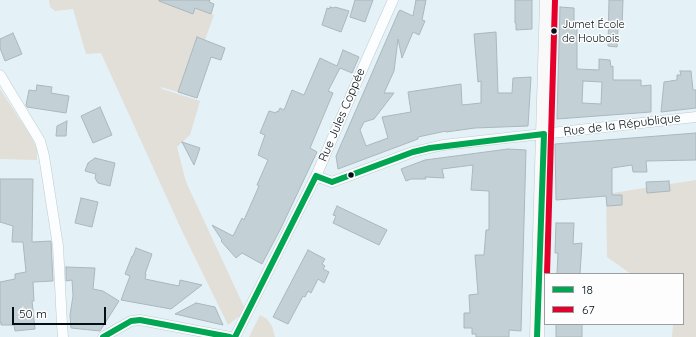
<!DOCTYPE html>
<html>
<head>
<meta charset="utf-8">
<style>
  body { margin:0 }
  #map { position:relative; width:696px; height:337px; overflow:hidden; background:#e4f2f7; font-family:Quicksand,sans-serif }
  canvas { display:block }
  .legend { position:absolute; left:544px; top:273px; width:140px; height:52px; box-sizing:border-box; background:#fdfdfd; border:1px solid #999ea0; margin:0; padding:5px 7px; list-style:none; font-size:12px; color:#021015 }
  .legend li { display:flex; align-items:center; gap:8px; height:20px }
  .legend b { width:20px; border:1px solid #999ea0 }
  .scale { position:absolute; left:12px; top:307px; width:94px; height:18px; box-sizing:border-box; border:2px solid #021015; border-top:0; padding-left:5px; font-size:12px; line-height:14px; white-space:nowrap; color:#021015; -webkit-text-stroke:3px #fdfdfd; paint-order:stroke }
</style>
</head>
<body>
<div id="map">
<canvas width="696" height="337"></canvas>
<ul class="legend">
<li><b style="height:5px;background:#00a651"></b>18</li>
<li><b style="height:5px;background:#e4002b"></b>67</li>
</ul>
<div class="scale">50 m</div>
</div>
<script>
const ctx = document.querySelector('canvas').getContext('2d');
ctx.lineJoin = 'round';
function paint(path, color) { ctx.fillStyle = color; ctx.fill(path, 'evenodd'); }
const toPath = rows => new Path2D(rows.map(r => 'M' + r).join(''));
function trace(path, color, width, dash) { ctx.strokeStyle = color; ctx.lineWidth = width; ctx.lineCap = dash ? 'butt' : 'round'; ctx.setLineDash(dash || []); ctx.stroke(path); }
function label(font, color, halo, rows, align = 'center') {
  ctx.font = font + ' Quicksand,sans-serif'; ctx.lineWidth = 3; ctx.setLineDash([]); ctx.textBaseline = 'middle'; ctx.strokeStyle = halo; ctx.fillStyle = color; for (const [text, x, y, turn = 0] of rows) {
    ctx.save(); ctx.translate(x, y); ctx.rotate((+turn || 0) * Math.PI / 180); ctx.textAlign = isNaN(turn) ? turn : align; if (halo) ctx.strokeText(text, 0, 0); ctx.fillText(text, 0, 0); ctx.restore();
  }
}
paint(toPath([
  [49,0,173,0,214,15,205,40,197,37,178,92,161,87,162,89,200,101,190,135,177,147,186,182,246,311,228,325,182,231,101,53,86,54,73,9,55,11,50,7],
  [0,89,32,138,37,150,37,160,0,159],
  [696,180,696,337,672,337,673,324,683,324,683,274,631,274,607,257,606,194],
  [260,315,267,319,272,326,275,337,249,337]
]), '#e2ded8');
const building = toPath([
  [159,0,210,0,209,2,214,4,211,14,195,8,193,14,159,1,159,0],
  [355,0,373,0,365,22,350,17,355,0],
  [416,0,426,0,422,20,425,21,419,35,413,32,402,58,398,39,394,71,384,93,394,93,374,119,364,122,360,130,366,146,388,138,382,117,411,112,408,92,461,84,462,105,481,103,481,81,478,82,474,34,496,32,498,93,512,93,513,78,531,77,528,126,475,128,446,132,446,131,418,137,418,139,338,169,336,156,399,11,400,10,413,16,416,0],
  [515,0,532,0,532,29,516,30,516,23,515,23,515,0],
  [609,0,623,0,622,27,618,27,617,47,608,46,609,0],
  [330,7,334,8,335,7,349,11,341,32,322,25,327,8,330,9,330,7],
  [560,7,574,8,574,23,577,23,577,69,599,70,599,59,610,60,611,67,613,66,613,80,641,80,641,86,651,85,651,112,557,119,560,7],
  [583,81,602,82,601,104,582,103,583,81],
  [13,33,22,54,5,61,0,48,0,39,13,33],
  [197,37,225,48,221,60,211,57,197,98,178,92,197,37],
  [343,50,359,57,352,73,340,68,328,91,333,93,310,148,317,152,281,228,262,264,242,253,236,258,221,241,222,240,212,225,233,236,242,218,244,220,259,186,257,185,268,160,258,155,265,135,260,133,269,111,276,113,277,111,278,112,280,108,284,110,292,90,304,95,320,58,337,66,343,50],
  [680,71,691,71,693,90,696,90,696,108,661,112,664,82,677,80,677,75,681,75,680,71],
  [37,85,52,87,51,93,69,96,66,113,27,107,26,105,29,90,36,91,37,85],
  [100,107,112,135,93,143,81,116,100,107],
  [67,121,66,136,56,136,57,126,67,121],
  [696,133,696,160,646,161,647,172,633,172,632,165,612,168,612,195,622,195,622,205,607,206,606,196,556,200,555,144,696,133],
  [182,142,200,148,194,165,182,142],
  [508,149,526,150,521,331,509,330,509,337,476,337,476,334,472,334,472,328,464,328,464,313,470,313,469,295,478,294,475,255,484,255,486,230,489,230,489,191,471,190,473,165,442,169,444,178,425,177,426,179,411,179,406,181,401,169,425,160,508,149],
  [95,158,115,163,110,186,98,183,95,178,96,174,85,171,88,163,95,158],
  [0,179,33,179,32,242,51,241,53,281,33,282,34,301,32,301,35,329,15,331,14,325,1,325,1,322,0,323,0,282,15,279,15,274,26,272,23,242,12,242,13,226,0,222,0,179],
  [669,181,670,191,647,193,646,182,669,181],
  [81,198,98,202,92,227,75,223,81,198],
  [337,206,387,230,379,245,333,223,336,216,333,215,337,206],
  [556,223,574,223,573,244,582,243,580,274,557,274,558,253,555,253,556,223],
  [136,248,152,254,145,274,146,274,145,279,179,286,180,280,202,285,171,309,121,300,130,276,125,274,132,256,133,256,136,248],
  [308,250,325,259,322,264,325,266,323,269,329,272,324,283,318,279,311,293,308,291,305,297,303,296,288,324,273,317,308,250],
  [66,267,95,268,93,289,103,291,119,301,100,331,71,328,70,315,73,296,72,280,66,281,66,267],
  [196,303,215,307,223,325,175,314,196,303],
  [556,324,582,324,582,337,556,337,556,324]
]);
paint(building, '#c3d1d6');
trace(building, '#aab8bd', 1);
const street = toPath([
  [0,75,40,141,44,156,58,246,62,324,63,337],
  [316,176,332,182,413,152,443,145,696,117],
  [103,337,131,321,140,320,230,337],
  [235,337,316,176,369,54,393,0]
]);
const secondary = toPath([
  [537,337,547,0]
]);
trace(street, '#bdcbd0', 11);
trace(secondary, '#bdcbd0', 15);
trace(street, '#fbfdfe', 10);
trace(secondary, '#f8f9f8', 14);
trace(toPath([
  [316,176,332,182,413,152,430,148,544,134],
  [103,337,131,321,140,320,230,337],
  [235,337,316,176],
  [537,337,544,134]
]), '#00a651', 6);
trace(toPath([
  [547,274,555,0]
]), '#e4002b', 6);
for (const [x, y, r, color] of [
  [554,31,3.5,"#021015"],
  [351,175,3.5,"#021015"]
]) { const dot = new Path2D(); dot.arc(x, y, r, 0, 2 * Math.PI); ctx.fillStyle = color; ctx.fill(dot); trace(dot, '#fdfdfd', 1.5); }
label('11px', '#021015', '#fdfdfd', [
  ["Jumet École",562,25],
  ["de Houbois",562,39]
], 'left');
label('12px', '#021015', '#fdfdfd', [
  ["Rue Jules Coppée",342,115,-67],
  ["Rue de la République",622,125,-7]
]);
</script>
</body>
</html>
